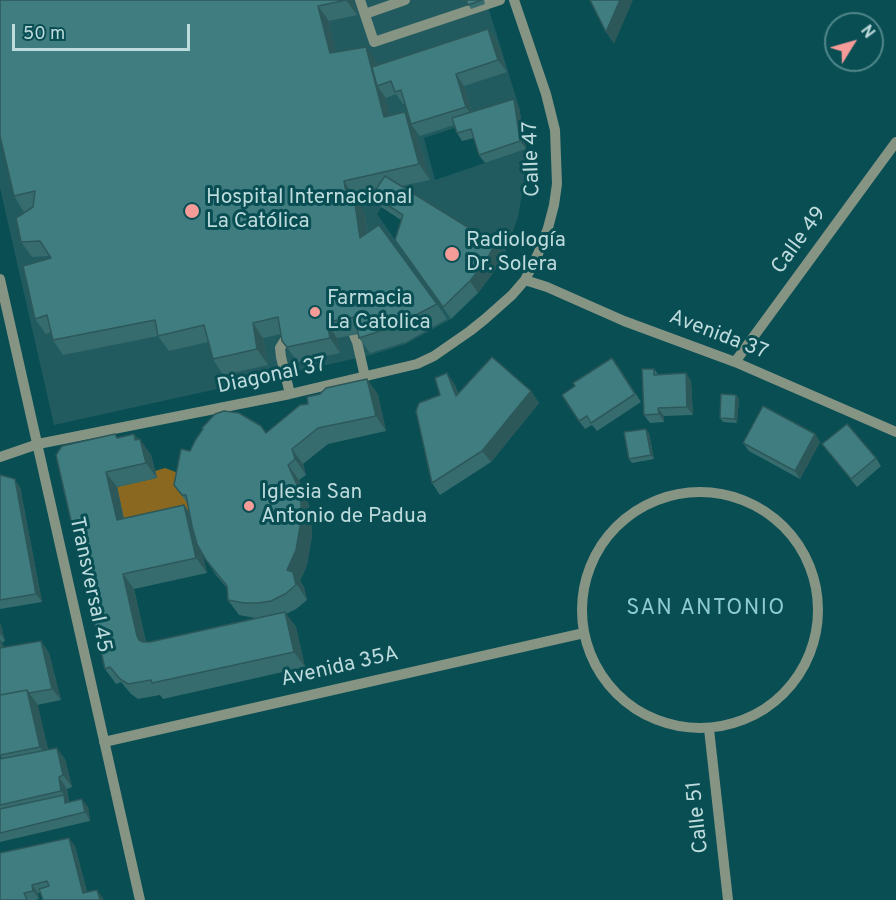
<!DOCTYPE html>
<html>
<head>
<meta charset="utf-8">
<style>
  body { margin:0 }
  #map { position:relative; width:896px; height:900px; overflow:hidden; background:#084e53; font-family:Overpass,sans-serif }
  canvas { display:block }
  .north { position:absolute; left:824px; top:12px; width:60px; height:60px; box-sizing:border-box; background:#084e53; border:2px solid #50868a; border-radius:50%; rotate:53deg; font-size:16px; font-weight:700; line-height:24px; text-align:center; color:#bddadc }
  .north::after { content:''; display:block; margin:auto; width:21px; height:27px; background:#f59b98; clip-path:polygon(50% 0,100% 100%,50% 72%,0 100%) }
  .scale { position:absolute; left:12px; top:24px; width:178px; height:27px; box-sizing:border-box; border:3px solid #bddadc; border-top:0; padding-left:8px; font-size:18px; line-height:21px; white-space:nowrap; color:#bddadc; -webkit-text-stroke:4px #084e53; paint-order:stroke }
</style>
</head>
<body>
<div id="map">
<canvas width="896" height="900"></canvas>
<div class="north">N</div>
<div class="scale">50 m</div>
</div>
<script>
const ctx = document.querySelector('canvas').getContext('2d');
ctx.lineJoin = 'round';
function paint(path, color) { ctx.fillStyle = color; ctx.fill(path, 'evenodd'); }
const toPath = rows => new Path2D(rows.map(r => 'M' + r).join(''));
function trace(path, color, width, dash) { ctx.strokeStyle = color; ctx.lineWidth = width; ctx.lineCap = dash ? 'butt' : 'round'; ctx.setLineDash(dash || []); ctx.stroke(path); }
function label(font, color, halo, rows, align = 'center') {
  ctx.font = font + ' Overpass,sans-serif'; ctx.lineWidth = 6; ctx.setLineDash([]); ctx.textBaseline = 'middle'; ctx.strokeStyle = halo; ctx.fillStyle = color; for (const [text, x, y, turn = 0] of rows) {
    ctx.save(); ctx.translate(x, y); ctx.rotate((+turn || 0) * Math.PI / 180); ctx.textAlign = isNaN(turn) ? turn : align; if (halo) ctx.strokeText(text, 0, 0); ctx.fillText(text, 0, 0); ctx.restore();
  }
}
paint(toPath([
  [0,0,486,0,519,107,424,138,435,180,526,149,524,183,518,217,504,256,394,188,377,214,451,319,406,344,371,355,54,425,0,188]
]), '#225b5f');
paint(toPath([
  [165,468,189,477,195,520,127,535,117,487,156,478,155,471]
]), '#8b681f');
trace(toPath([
  [360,0,374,42,500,0],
  [365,14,405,0],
  [0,279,140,900],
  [525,280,547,287,624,321,735,362,896,432],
  [354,335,357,342,365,377],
  [290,339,285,340,280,348,281,357,290,394],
  [735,362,896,142],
  [0,457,38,444,290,394,417,364,434,356,470,331,485,319,512,295,525,280,538,254,548,228,554,205,557,184,555,130,546,94,514,0],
  '582 610a118 118 0 1 1 236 0a118 118 0 1 1-236 0Z',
  [709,729,728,900],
  [104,742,584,633]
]), '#869484', 10);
paint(toPath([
  [0,0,353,0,357,15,329,21,336,52,377,62,378,66,488,29,497,41,507,72,464,86,472,112,519,107,526,149,485,163,479,155,474,138,462,141,457,133,454,125,420,136,416,131,430,180,401,186,495,244,504,256,495,270,478,293,451,319,395,240,401,220,381,207,372,195,375,192,354,197,364,212,368,233,437,304,447,319,406,342,370,353,359,338,359,334,337,338,340,353,298,362,282,341,281,334,263,338,268,365,223,375,213,359,208,342,169,351,158,336,63,355,53,340,51,332,46,334,35,319,51,258,49,256,32,257,21,242,28,211,24,212,14,196],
  [396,94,403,104,405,103,410,120,405,112,390,116,386,98],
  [466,0,484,0,485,4,471,9],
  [618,366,641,402,597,431,592,425,585,429,579,421],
  [654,369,658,374,686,373,691,381,693,415,664,416,664,422,650,423,644,415],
  [367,379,378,395,386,431,328,444,303,464,306,475,299,480,308,502,311,518,312,536,307,565,300,581,304,587,307,600,296,609,286,614,296,627,305,667,163,699,160,695,138,699,131,694,121,682,116,684,105,669,56,455,134,434,151,455,157,478,117,487,124,518,189,513,188,504,174,485,190,451,266,433,320,394],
  [202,553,216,575,227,588,228,600,239,615,255,618,150,642,146,642,134,589,207,573],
  [455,385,458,393,531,391,539,403,491,462,440,495,432,483,440,395],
  [736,395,739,399,737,423,723,422,720,418],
  [649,433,654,459,632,463,629,459],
  [815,434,820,442,800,479,749,451,743,443],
  [822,444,876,458,881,466,857,487],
  [0,475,20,487,42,602,0,609],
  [0,623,5,641,2,642,4,647,41,641,49,653,61,700,37,705,48,749,65,759,72,787,67,789,69,802,88,807,90,821,0,842,0,759,2,759,0,755],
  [75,846,87,892,103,898,40,893,38,893,39,899,34,900,0,900]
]), '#376c6f');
paint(toPath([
  [346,0,353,0,357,15],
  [620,0,633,0,614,44,606,32],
  [318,6,329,21,340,68,330,53],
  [488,29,497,41,507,72,498,60],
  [366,47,377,62,382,84,377,86,386,98,394,132,384,117],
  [456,74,464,86,474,119,466,107],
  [514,99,519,107,526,149,520,141],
  [405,112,413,124,411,124,416,131,430,180,419,164],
  [344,181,364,212,371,253,360,238,347,198],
  [495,244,504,256,495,270,478,293,470,281],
  [327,322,337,338,340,353,330,338],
  [253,323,263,338,268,365,257,349],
  [447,373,455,385,464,408,456,396],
  [686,373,691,381,693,415,687,407],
  [367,379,378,395,386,431,376,416],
  [531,391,539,403,491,462,482,451],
  [736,395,739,399,737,423,735,419],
  [658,408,664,416,664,422,659,414],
  [646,429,649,433,654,459,651,455],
  [134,434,142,445,140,439,151,455,157,478,146,463,135,440],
  [815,434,820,442,800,479,795,471],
  [292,449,303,464,306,475,295,459],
  [288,465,299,480,308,502,311,518,312,536,307,565,300,581,304,587,307,600,287,570],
  [106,472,117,487,127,535,117,520],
  [15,479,20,487,42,602,36,594],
  [184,505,195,520,207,573,196,558],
  [123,574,134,589,148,652,137,636],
  [285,612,296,627,305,667,294,652],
  [0,623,1,624,5,641,0,634],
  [0,639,2,642,8,659,0,645],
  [41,641,49,653,61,700,52,689],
  [27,690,38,705,51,763,40,747],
  [57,748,65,759,72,787,63,775],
  [59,777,67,789,71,811,65,803,64,795,61,791],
  [82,799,88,807,90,821,85,812],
  [69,838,75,846,89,900,83,893],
  [32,885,38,893,39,899,33,891],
  [97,890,103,898,103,900,100,900]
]), '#2d585a');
const building = toPath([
  [0,0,346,0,318,6,330,53,366,47,384,117,405,112,419,164,344,181,347,198,354,197,360,238,379,225,437,304,395,326,359,338,355,317,327,322,330,338,287,347,282,341,278,317,253,323,257,349,213,359,204,325,158,336,155,320,53,340,47,315,35,319,23,266,51,258,40,241,21,242,16,218,33,207,35,191,14,196,0,136,0,0],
  [466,0,482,0,468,5,466,0],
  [590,0,620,0,606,32,590,0],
  [488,29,498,60,456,74,466,107,411,124,401,90,395,92,391,81,377,86,372,67,488,29],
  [514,99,520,141,479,155,471,129,457,133,452,118,514,99],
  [385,176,495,244,487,259,470,281,443,307,395,240,403,215,372,195,385,176],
  [492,357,531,391,482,451,432,483,416,411,419,403,440,395,435,378,447,373,456,396,492,357],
  [612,358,635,394,591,423,587,416,579,421,562,395,575,386,573,383,612,358],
  [642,369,654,369,654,375,686,373,687,407,658,408,659,414,644,415,642,369],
  [367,379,376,416,318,428,292,449,295,459,288,465,298,487,301,503,301,521,296,550,287,570,293,572,296,585,285,594,271,601,258,603,244,603,228,600,227,586,206,560,197,544,192,526,186,495,182,495,174,485,181,449,190,451,196,439,203,429,202,428,215,414,224,411,239,413,261,426,266,433,300,405,308,404,307,397,320,394,326,388,367,379],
  [721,394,736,395,735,419,720,418,721,394],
  [763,406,815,434,795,471,743,443,763,406],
  [847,424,876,458,851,479,822,444,847,424],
  [646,429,651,455,629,459,624,432,646,429],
  [115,434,117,438,134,434,135,440,140,439,146,463,106,472,117,520,184,505,196,558,123,574,137,636,139,640,143,642,150,642,285,612,294,652,152,683,151,680,128,684,120,679,110,667,105,669,56,455,62,446,115,434],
  [0,475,15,479,36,594,0,600,0,475],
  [41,641,52,689,29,693,27,690,0,695,0,648,41,641],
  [27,690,40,747,0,755,0,695,27,690],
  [57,748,63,775,59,777,61,791,0,805,0,759,57,748],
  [64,795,65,803,82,799,85,812,0,833,0,809,64,795],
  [69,838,83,893,97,890,100,900,43,900,39,889,49,886,47,881,32,885,33,891,24,893,27,900,0,900,0,853,69,838]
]);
paint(building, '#407d81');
trace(building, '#2d585a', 1.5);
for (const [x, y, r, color] of [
  [192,211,8,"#f59b98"],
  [452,254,8,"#f59b98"],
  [315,312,6,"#f59b98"],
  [249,506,6,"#f59b98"]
]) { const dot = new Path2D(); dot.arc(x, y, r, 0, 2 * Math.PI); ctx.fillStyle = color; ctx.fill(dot); trace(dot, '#084e53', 2); }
label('21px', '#bddadc', '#084e53', [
  ["Calle 47",533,159,-92],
  ["Calle 49",800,241,-54],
  ["Avenida 37",718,336,21],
  ["Diagonal 37",272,377,-12],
  ["Transversal 45",89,585,78],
  ["Avenida 35A",340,668,-13],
  ["Calle 51",699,817,-96]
]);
label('21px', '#bddadc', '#084e53', [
  ["Hospital Internacional",206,199],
  ["La Católica",206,223],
  ["Radiología",466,242],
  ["Dr. Solera",466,266],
  ["Farmacia",327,300],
  ["La Catolica",327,324],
  ["Iglesia San",261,494],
  ["Antonio de Padua",261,518]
], 'left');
ctx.letterSpacing = '1.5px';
label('22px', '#8eccd1', '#084e53', [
  ["SAN ANTONIO",706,610]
]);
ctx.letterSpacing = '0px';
</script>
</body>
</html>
